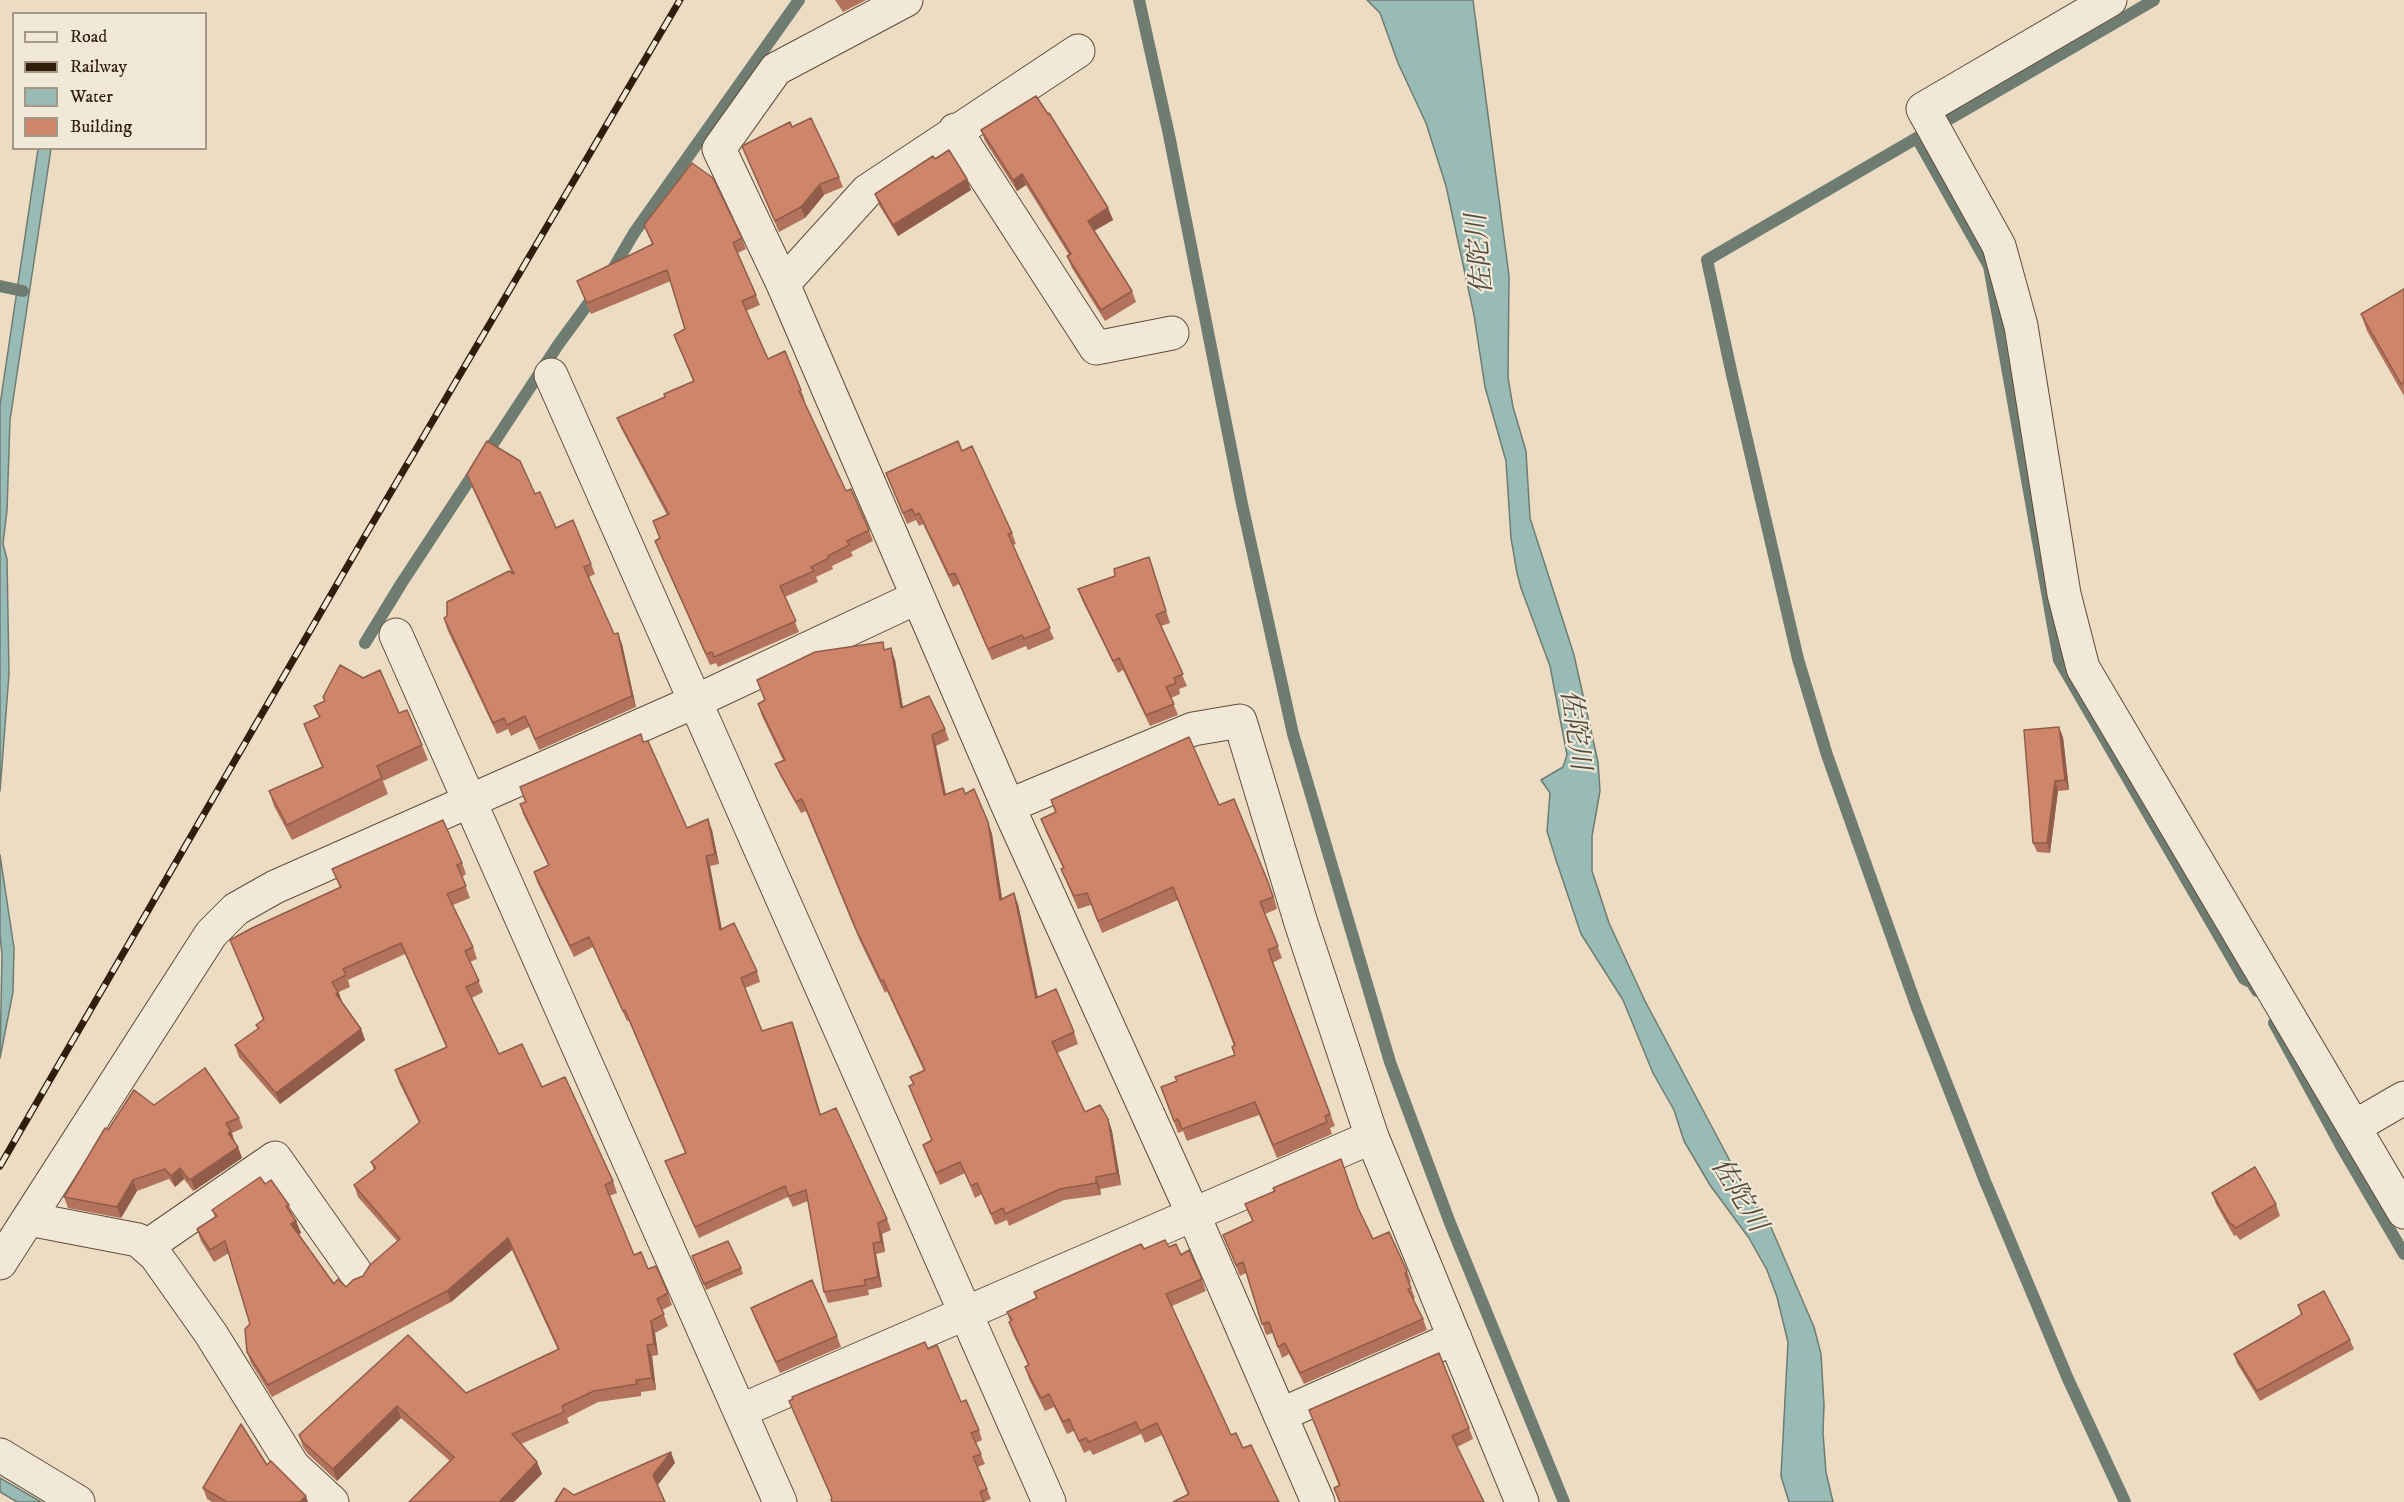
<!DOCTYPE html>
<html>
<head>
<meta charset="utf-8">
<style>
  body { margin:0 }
  #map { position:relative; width:2404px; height:1502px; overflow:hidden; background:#ebdcc3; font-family:"IM FELL DW Pica",serif }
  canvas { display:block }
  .legend { position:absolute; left:12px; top:12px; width:195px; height:138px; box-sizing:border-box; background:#f2e8d8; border:2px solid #a59786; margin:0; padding:8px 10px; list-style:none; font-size:18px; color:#321d0a }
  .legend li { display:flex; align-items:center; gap:12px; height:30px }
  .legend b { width:30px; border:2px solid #a59786 }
</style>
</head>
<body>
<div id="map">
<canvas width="2404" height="1502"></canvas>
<ul class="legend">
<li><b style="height:8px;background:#f2e8d8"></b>Road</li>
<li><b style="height:8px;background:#321d0a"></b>Railway</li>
<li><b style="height:16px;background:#98bbb6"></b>Water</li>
<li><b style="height:16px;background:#cf856a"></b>Building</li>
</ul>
</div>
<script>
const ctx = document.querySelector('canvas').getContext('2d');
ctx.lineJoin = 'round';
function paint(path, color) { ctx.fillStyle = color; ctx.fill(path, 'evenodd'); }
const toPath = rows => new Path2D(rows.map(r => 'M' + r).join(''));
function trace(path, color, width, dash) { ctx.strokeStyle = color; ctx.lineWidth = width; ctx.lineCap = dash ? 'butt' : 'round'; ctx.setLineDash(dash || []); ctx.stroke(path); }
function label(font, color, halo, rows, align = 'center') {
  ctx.font = font + ' "IM FELL DW Pica","Noto Serif JP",serif'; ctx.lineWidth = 4.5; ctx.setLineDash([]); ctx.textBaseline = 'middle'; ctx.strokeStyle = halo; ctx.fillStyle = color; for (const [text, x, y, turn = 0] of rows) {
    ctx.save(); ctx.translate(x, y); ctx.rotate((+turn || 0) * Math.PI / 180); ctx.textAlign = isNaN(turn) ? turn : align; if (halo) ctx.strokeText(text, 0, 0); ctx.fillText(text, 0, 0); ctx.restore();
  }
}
const water = toPath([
  [1367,0,1473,0,1509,276,1508,378,1513,407,1526,451,1530,518,1574,655,1598,762,1600,791,1592,836,1592,871,1609,923,1645,1001,1746,1191,1770,1225,1814,1327,1821,1354,1824,1405,1823,1433,1826,1472,1833,1502,1789,1502,1781,1476,1788,1342,1777,1297,1767,1270,1749,1238,1710,1185,1684,1141,1674,1110,1653,1073,1623,1000,1581,934,1556,860,1547,831,1550,793,1541,780,1563,767,1567,755,1550,666,1521,588,1517,573,1511,538,1506,461,1485,387,1474,315,1446,186,1426,123,1398,63,1380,13,1367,0],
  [38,149,51,149,10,420,7,510,3,544,7,559,9,674,0,791,0,405,38,149],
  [0,855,14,948,13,992,0,1058,2,955,0,935,0,855],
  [0,1478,41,1502,17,1502,0,1492,0,1478]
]);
paint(water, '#98bbb6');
trace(water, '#6f7c71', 1.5);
trace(toPath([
  [1139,0,1169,135,1242,504,1293,734,1390,1062,1450,1223,1564,1502],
  [1917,138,1989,266,2059,660,2244,979,2252,983,2257,991],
  [610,274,634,233,799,0],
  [0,286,23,291],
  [365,643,401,584,558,345,596,293],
  [2274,1023,2341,1146,2404,1254],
  [2125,1502,2068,1379,1985,1181,1917,1008,1827,755,1798,659,1732,375,1707,260,2154,0]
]), '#6f7c71', 12);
const minor = toPath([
  [906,0,776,69,719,149,783,284,1008,806,1193,1214,1318,1502],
  [2110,0,1923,109,1999,246,2021,326,2064,594,2083,668,2404,1212],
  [955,130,1096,348,1172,333],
  [783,284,867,191,1078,51],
  [551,375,1049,1502],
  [396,635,780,1502],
  [1008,806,1193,729,1240,721,1301,923,1372,1137,1522,1502],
  [2354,1127,2404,1098],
  [29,1219,138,1240,156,1256,211,1334,293,1466,332,1502],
  [146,1247,275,1158,356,1273],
  [0,1263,211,934,236,909,275,887,696,701,918,597],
  [740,1411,1372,1137],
  [1280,1415,1455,1338],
  [0,1455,78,1502]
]);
trace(minor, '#604d38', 35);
trace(minor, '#f2e8d8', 33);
const rail = toPath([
  [0,1166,358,548,680,0]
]);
trace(rail, '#321d0a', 7);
trace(rail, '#f2e8d8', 4.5, [14]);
paint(toPath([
  [835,0,866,0,843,12],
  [792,127,839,177,843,187,824,195,805,218,779,232,742,146],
  [981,130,1108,208,1113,220,1094,231,1132,291,1136,302,1105,321,1072,268,1067,256,1069,255,1026,185,1017,191,985,141],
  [935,159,967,179,971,190,898,236,879,205,875,194],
  [644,225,742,238,746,249,738,253,760,305,746,311,768,359,801,390,805,401,804,401,846,491,869,530,873,541,851,552,853,556,832,566,833,569,816,577,818,582,785,597,799,632,718,667,716,663,710,665,659,551,655,541,660,539,653,521,667,515,621,428,617,418,665,397,693,381,674,335,685,329,671,281,591,314,577,281,652,244],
  [2404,289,2404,396,2367,331,2361,314],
  [962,451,1012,533,1016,544,1013,545,1054,639,1028,650,1026,646,992,660,959,584,953,587,923,524,919,526,916,520,907,524,886,473],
  [467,474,535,494,556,528,591,564,595,574,589,577,614,634,622,644,636,707,539,750,529,727,511,736,508,729,497,734,447,629,444,618,512,573,471,485],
  [1149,557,1170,623,1161,626,1187,686,1179,689,1180,694,1171,698,1178,715,1150,726,1123,670,1118,673,1082,600,1078,589,1115,576],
  [885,649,895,660,903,707,945,729,949,740,936,746,946,794,965,794,988,822,992,834,1002,899,1018,904,1038,997,1074,1032,1078,1044,1057,1053,1085,1112,1108,1119,1112,1131,1121,1185,1100,1189,1101,1195,1064,1200,1009,1226,1007,1220,995,1225,982,1194,975,1198,965,1173,940,1185,927,1156,923,1145,932,1140,909,1086,913,1084,910,1077,924,1071,887,991,885,993,859,939,806,811,801,813,780,775,775,764,783,760,762,716,758,704,765,701,757,680],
  [323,697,399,713,422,745,428,760,383,781,388,794,292,840,274,806,269,791,322,767,310,739,304,724,319,717,314,706,324,701],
  [2063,737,2069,790,2058,791,2050,853,2037,852,2033,843],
  [644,742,687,828,712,830,719,864,710,866,721,929,757,971,760,982,745,988,762,1031,792,1022,820,1114,887,1219,891,1230,882,1234,885,1252,876,1254,882,1287,868,1290,869,1295,828,1303,824,1292,808,1201,793,1207,788,1197,699,1238,665,1161,685,1153,629,1021,627,1021,593,947,574,957,537,882,534,872,548,865,523,814,520,804,525,802,520,787],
  [1051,800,1219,805,1268,882,1273,894,1277,909,1265,914,1282,958,1272,963,1335,1126,1330,1128,1332,1134,1277,1158,1259,1115,1187,1141,1183,1131,1178,1133,1161,1087,1177,1082,1235,1055,1232,1047,1234,1046,1178,900,1102,933,1091,905,1078,909,1066,881,1061,869,1063,868,1046,832,1041,819,1055,812],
  [462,863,466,874,462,877,470,898,453,905,473,947,477,959,470,962,483,992,472,998,499,1054,542,1087,613,1181,617,1193,609,1196,634,1255,648,1269,668,1293,672,1305,662,1310,668,1326,655,1333,658,1355,652,1356,656,1390,641,1392,641,1396,598,1402,567,1418,569,1423,521,1444,537,1462,542,1474,450,1461,401,1418,337,1481,308,1454,303,1447,299,1435,408,1335,466,1393,558,1350,512,1250,451,1302,272,1397,251,1363,247,1352,250,1324,229,1253,214,1262,201,1241,197,1229,215,1217,212,1210,265,1184,289,1205,293,1216,296,1221,301,1233,298,1234,334,1284,346,1287,363,1276,397,1241,358,1197,354,1185,374,1170,371,1162,419,1123,399,1082,395,1070,446,1047,405,954,348,980,350,987,339,992,342,1003,361,1029,365,1040,280,1104,239,1057,235,1045,258,1029,256,1025,263,1020,230,940,340,888,332,869],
  [154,1105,239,1118,243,1128,232,1133,234,1142,238,1147,242,1158,195,1190,193,1191,184,1179,175,1187,169,1179,137,1191,121,1218,68,1208,64,1197,108,1130],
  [2212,1193,2276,1204,2280,1216,2240,1240,2236,1235,2234,1236,2216,1204],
  [1245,1204,1359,1209,1373,1239,1407,1271,1411,1282,1409,1283,1415,1298,1413,1299,1423,1319,1427,1330,1304,1384,1289,1354,1282,1358,1273,1333,1266,1335,1246,1273,1240,1276,1223,1235,1252,1221],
  [1169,1247,1181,1255,1202,1279,1206,1291,1172,1306,1231,1435,1188,1495,1162,1435,1145,1443,1141,1434,1093,1455,1090,1450,1084,1453,1074,1431,1067,1434,1054,1407,1045,1411,1029,1379,1025,1367,1028,1365,1013,1334,1009,1322,1010,1321,1007,1312,1036,1298,1034,1292,1144,1249],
  [694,1262,741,1268,743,1274,706,1290],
  [2298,1305,2350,1340,2354,1349,2260,1401,2237,1363,2234,1354,2293,1320,2301,1315],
  [751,1308,837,1336,841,1347,780,1373,755,1319],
  [928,1349,979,1430,982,1440,976,1443,985,1464,978,1467,991,1499,984,1502,832,1498,789,1401],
  [1309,1410,1469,1428,1473,1439,1457,1447,1484,1502,1339,1502,1334,1488,1339,1486],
  [267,1465,308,1502,212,1502,207,1499,203,1488]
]), '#b2725b');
paint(toPath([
  [1022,174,1026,185,1017,191,1013,180],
  [967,179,971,190,898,236,893,225],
  [820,184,824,195,805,218,801,207],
  [1108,208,1113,220,1092,232,1088,221],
  [618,633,622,644,636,707,632,696],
  [891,648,895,660,905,720,901,708],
  [2059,727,2063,737,2069,790,2065,780],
  [932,735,936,746,948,807,944,795],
  [2055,781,2058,791,2050,853,2047,843],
  [708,819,712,830,719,864,715,854],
  [988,822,992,834,1004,911,1000,900],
  [706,856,710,866,724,940,720,930],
  [1014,893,1018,904,1040,1009,1036,998],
  [338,992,343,1003,336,994],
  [792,1022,796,1032,824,1125,820,1115],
  [361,1029,365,1040,280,1104,276,1093],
  [1108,1119,1112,1131,1121,1185,1117,1173],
  [231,1131,235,1142,232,1144,228,1133],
  [238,1147,242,1158,195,1190,191,1179],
  [180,1168,184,1179,175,1187,171,1176],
  [1096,1177,1100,1189,1101,1195,1096,1183],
  [133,1180,137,1191,121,1218,117,1207],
  [296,1221,301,1233,296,1236,291,1224],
  [878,1223,882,1234,885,1252,881,1242],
  [508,1238,512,1250,451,1302,447,1291],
  [873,1243,876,1254,882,1287,878,1277],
  [651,1321,655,1333,658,1355,654,1344],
  [647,1345,652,1356,656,1390,652,1378],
  [397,1406,401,1418,337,1481,333,1469],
  [671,1452,675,1463,657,1486,653,1475],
  [537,1462,542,1474,514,1502,499,1502],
  [306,1496,308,1502,300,1502]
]), '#915d4a');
const building = toPath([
  [1036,96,1048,114,1049,113,1108,208,1088,221,1132,291,1101,310,1067,256,1071,254,1022,174,1013,180,981,130,1036,96],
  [811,118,839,177,820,184,801,207,775,221,742,146,790,122,792,127,811,118],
  [949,150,967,179,893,225,875,194,933,156,935,159,949,150],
  [692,163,713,178,742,238,733,243,756,295,742,301,768,359,785,351,801,390,799,391,846,491,851,489,869,530,847,541,849,545,828,556,829,558,811,567,814,571,780,586,796,621,714,657,712,652,706,654,655,541,660,538,653,521,669,514,617,418,665,397,664,394,694,381,674,335,685,329,667,270,587,303,577,281,653,244,644,225,692,163],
  [2404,289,2404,382,2401,384,2361,314,2404,289],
  [487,441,520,461,535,494,540,492,556,528,573,520,591,564,584,567,614,634,618,633,632,696,535,739,525,716,507,725,504,718,493,723,444,618,447,616,447,602,509,571,514,574,467,474,487,441],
  [958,441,962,451,972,446,1012,533,1008,534,1050,628,1024,639,1022,635,988,649,955,573,949,575,919,513,915,515,912,509,903,513,886,473,958,441],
  [1149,557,1166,611,1156,615,1183,674,1174,678,1176,683,1166,687,1174,704,1146,715,1119,658,1113,661,1078,589,1115,576,1114,569,1149,557],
  [883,642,884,650,891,648,901,708,929,696,945,729,932,735,944,795,963,788,965,794,974,789,988,822,1000,900,1014,893,1036,998,1056,989,1074,1032,1052,1042,1085,1112,1100,1105,1108,1119,1117,1173,1096,1177,1096,1183,1060,1189,1005,1214,1003,1208,991,1214,977,1183,971,1186,960,1162,936,1173,923,1145,932,1140,909,1086,914,1084,910,1077,925,1070,883,980,881,981,855,927,802,799,796,802,775,764,785,760,758,704,765,700,757,680,815,652,883,642],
  [340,665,363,678,380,670,399,713,407,710,422,745,377,766,382,778,287,825,269,791,323,767,304,724,320,717,314,706,325,701,323,697,340,665],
  [2059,727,2065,780,2055,781,2047,843,2033,843,2024,730,2059,727],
  [641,734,643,742,648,741,687,828,708,819,715,854,706,856,720,930,734,923,757,971,741,978,762,1031,792,1022,820,1115,836,1108,887,1219,878,1223,881,1242,873,1243,878,1277,864,1280,866,1285,824,1292,806,1190,789,1196,785,1186,695,1227,665,1161,686,1153,625,1010,623,1011,589,937,570,946,534,872,549,865,520,804,526,802,520,787,641,734],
  [1189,737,1219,805,1234,799,1268,882,1273,897,1260,902,1278,946,1268,950,1330,1114,1325,1116,1327,1122,1273,1145,1255,1102,1182,1129,1178,1119,1174,1121,1161,1087,1177,1081,1175,1077,1235,1055,1232,1047,1235,1045,1173,887,1098,921,1087,893,1074,896,1061,869,1064,868,1041,819,1056,812,1051,800,1189,737],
  [443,820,462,863,457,865,466,886,447,894,473,947,465,951,479,981,466,987,499,1054,522,1044,542,1087,565,1077,613,1181,605,1185,634,1255,641,1252,648,1269,656,1266,668,1293,657,1299,664,1314,651,1321,654,1344,647,1345,652,1378,636,1380,637,1384,594,1391,562,1406,564,1412,512,1434,537,1462,499,1502,409,1502,454,1457,397,1406,333,1469,303,1442,299,1435,408,1335,466,1393,559,1349,508,1238,447,1291,268,1385,247,1352,245,1329,250,1324,225,1241,210,1250,197,1229,217,1216,212,1210,260,1177,265,1184,271,1180,289,1205,286,1206,296,1221,291,1224,334,1284,338,1279,346,1287,353,1280,363,1276,370,1265,400,1239,354,1185,376,1168,371,1162,420,1122,395,1070,447,1047,401,943,343,969,346,975,332,982,338,992,336,994,361,1029,276,1093,235,1045,259,1028,256,1025,264,1019,230,940,252,928,341,887,332,869,443,820],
  [205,1068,239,1118,226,1123,231,1131,228,1133,238,1147,191,1179,189,1180,180,1168,171,1176,165,1169,133,1180,117,1207,64,1197,105,1128,108,1130,134,1090,154,1105,205,1068],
  [1341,1159,1358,1208,1373,1239,1389,1232,1407,1271,1405,1273,1411,1288,1408,1289,1423,1319,1300,1373,1285,1343,1278,1347,1269,1322,1262,1324,1243,1262,1236,1265,1223,1235,1253,1221,1245,1204,1275,1191,1273,1188,1341,1159],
  [2255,1167,2276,1204,2236,1228,2232,1224,2230,1224,2212,1193,2255,1167],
  [1165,1240,1169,1247,1176,1244,1181,1255,1189,1250,1202,1279,1166,1294,1231,1435,1236,1433,1243,1448,1251,1445,1279,1502,1173,1502,1189,1494,1157,1423,1140,1431,1136,1422,1089,1442,1086,1438,1079,1441,1069,1419,1063,1422,1049,1394,1041,1398,1025,1367,1029,1365,1009,1322,1012,1320,1007,1312,1037,1298,1034,1292,1141,1244,1144,1249,1165,1240],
  [728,1241,741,1268,704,1284,692,1256,728,1241],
  [812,1280,837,1336,776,1362,751,1308,812,1280],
  [2324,1291,2350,1340,2257,1391,2234,1354,2293,1320,2302,1314,2298,1305,2324,1291],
  [925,1342,928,1349,937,1345,961,1402,966,1400,979,1430,971,1433,981,1454,973,1457,987,1489,980,1492,984,1502,832,1502,831,1499,832,1498,789,1401,793,1399,792,1397,925,1342],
  [1439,1353,1469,1428,1452,1436,1484,1502,1340,1502,1334,1488,1340,1485,1309,1410,1439,1353],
  [241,1424,267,1465,271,1461,306,1496,300,1502,227,1502,203,1488,241,1424],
  [671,1452,653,1475,665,1502,555,1502,564,1488,574,1495,671,1452]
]);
paint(building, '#cf856a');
trace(building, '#915d4a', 1.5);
label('italic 27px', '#514c3e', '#f2e8d8', [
  ["佐陀川",1482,254,-95],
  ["佐陀川",1573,730,82],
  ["佐陀川",1737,1196,59]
]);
</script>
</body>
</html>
